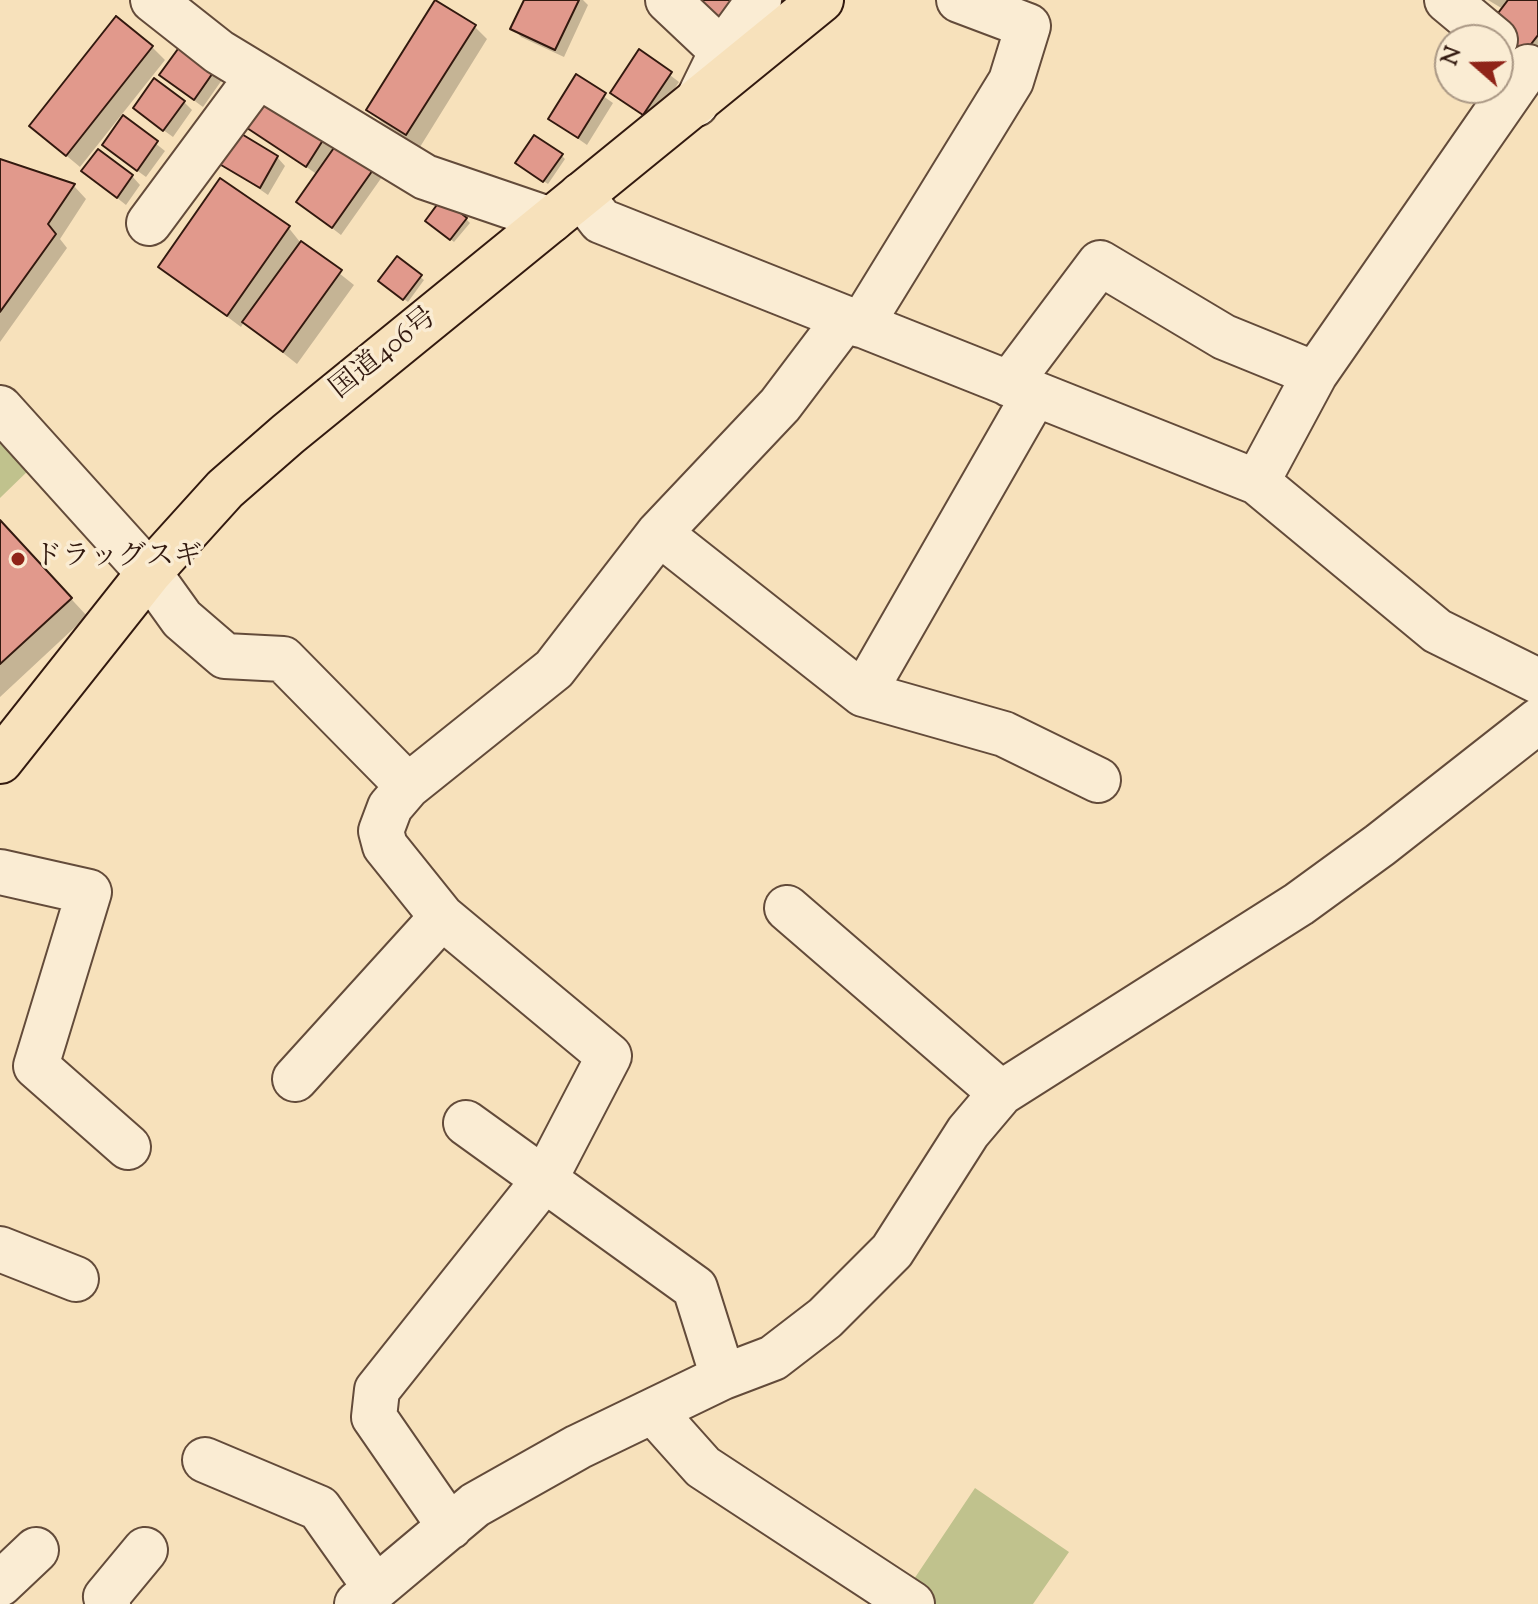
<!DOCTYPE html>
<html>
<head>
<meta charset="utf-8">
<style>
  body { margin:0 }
  #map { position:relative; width:1538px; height:1604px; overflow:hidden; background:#f7e1bb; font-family:"Sorts Mill Goudy",serif }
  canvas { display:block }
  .north { position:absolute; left:1434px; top:24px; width:80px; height:80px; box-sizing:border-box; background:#faecd3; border:2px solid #aa9885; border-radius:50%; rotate:290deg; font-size:22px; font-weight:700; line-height:32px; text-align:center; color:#32190f }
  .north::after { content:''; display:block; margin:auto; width:28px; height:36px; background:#8f2418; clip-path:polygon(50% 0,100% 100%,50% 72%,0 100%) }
</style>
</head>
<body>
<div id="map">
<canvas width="1538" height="1604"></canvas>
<div class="north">N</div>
</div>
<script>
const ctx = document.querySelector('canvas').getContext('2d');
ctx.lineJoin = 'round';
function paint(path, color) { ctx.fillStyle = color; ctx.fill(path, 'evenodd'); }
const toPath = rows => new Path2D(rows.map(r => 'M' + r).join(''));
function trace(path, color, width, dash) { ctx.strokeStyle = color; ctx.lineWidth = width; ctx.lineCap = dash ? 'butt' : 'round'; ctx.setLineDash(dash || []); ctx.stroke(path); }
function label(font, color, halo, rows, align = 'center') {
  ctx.font = font + ' "Sorts Mill Goudy","Noto Serif JP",serif'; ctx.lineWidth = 7; ctx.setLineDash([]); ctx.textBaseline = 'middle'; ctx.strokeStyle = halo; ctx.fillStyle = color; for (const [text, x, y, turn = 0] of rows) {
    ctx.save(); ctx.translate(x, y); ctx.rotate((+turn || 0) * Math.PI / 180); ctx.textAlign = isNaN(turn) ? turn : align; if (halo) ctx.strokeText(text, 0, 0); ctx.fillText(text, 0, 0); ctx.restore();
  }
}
paint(toPath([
  [0,429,33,466,0,498],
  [975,1488,1069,1552,1033,1604,930,1604,906,1591]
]), '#c0c28d');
paint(toPath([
  [526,0,583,0,588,5,564,57,521,37,513,28],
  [1488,0,1538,0,1538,54,1534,59,1503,9],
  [474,26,487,39,420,147,382,122,369,110],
  [152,47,165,60,80,167,31,126],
  [640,52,679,82,652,122,612,92],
  [216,69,224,77,203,107,170,83],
  [576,77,613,103,587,145,550,119],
  [184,102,192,110,173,137,144,116],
  [124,118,165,151,146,177,113,153],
  [247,126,324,139,335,150,373,169,382,177,341,235,298,202,318,175],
  [562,156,565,159,548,184,521,166],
  [277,157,285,166,268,195,219,161],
  [0,161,74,186,86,199,60,239,67,248,0,342],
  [83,171,132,176,140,185,126,205],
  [466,219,470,223,454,242,431,224],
  [288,227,300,242,354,285,297,364,244,322,241,327,161,267],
  [420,277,424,280,408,302,384,284],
  [0,522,87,616,0,697]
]), '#0003');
const building = toPath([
  [435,0,476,25,406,135,366,110,435,0],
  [524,0,579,0,555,50,510,29,524,0],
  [696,0,735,0,721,18,696,0],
  [1508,0,1538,0,1538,35,1525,52,1489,25,1508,0],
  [116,16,153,46,66,156,29,126,116,16],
  [183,42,217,67,194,100,159,75,183,42],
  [639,49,672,72,643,115,610,93,639,49],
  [576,74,606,93,578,138,548,119,576,74],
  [154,78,185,101,163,131,133,108,154,78],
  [263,97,325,137,306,167,244,126,263,97],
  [123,115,158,141,137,171,102,145,123,115],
  [235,130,278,156,260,188,216,162,235,130],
  [534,135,563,154,543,182,515,163,534,135],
  [338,142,375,167,332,228,296,202,338,142],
  [98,149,133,175,117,198,81,171,98,149],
  [0,159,75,184,48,224,56,234,0,312,0,159],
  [220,178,290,226,227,316,158,267,220,178],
  [442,198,467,218,450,240,425,221,442,198],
  [301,241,342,270,283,352,242,322,301,241],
  [397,256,422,275,403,300,378,281,397,256],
  [0,520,72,598,0,664,0,520]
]);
paint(building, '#e1998c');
trace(building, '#32190f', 2);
const minor = toPath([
  [153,0,219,52,425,177,551,220],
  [668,0,722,51],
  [1447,0,1495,40],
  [696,104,722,51,759,0],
  [581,195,601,221,1257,482,1437,631,1538,681],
  [149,223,258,76],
  [861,325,1011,81,1028,26,959,0],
  [1009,384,1100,263,1224,337,1315,374],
  [0,408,149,573,182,619,225,656,283,659,408,786],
  [1257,482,1315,374,1528,67],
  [659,533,863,694,1004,734,1098,780],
  [863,694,1035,394],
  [0,872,89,892,36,1066,128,1147],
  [787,908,1001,1093],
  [295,1079,442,917],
  [466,1123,695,1288,723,1377],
  [0,1249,76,1279],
  [653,1411,703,1467,912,1604],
  [205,1460,319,1508,375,1587],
  [450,1527,374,1417,377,1390,545,1179,609,1056,442,917,385,846,381,831,390,807,408,786,554,669,659,533,780,405,845,319],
  [0,1584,36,1550],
  [108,1604,106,1597,145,1550],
  [357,1604,475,1505,578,1447,723,1377,773,1358,825,1318,892,1251,968,1132,1001,1093,1299,904,1380,845,1538,721]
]);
const highway = toPath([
  [0,761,149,573,225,489,288,434,821,0]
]);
trace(minor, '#634b3a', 48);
trace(highway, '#32190f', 48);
trace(minor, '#faecd3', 44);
trace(highway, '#f7e1bb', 44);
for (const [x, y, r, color] of [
  [18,559,8,"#8f2418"]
]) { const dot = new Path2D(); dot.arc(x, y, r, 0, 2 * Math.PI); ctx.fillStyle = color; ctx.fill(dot); trace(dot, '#faecd3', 3); }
label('28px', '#32190f', '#faecd3', [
  ["国道406号",385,355,-39]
]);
label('28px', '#32190f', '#faecd3', [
  ["ドラッグスギ",34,559]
], 'left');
</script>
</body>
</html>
